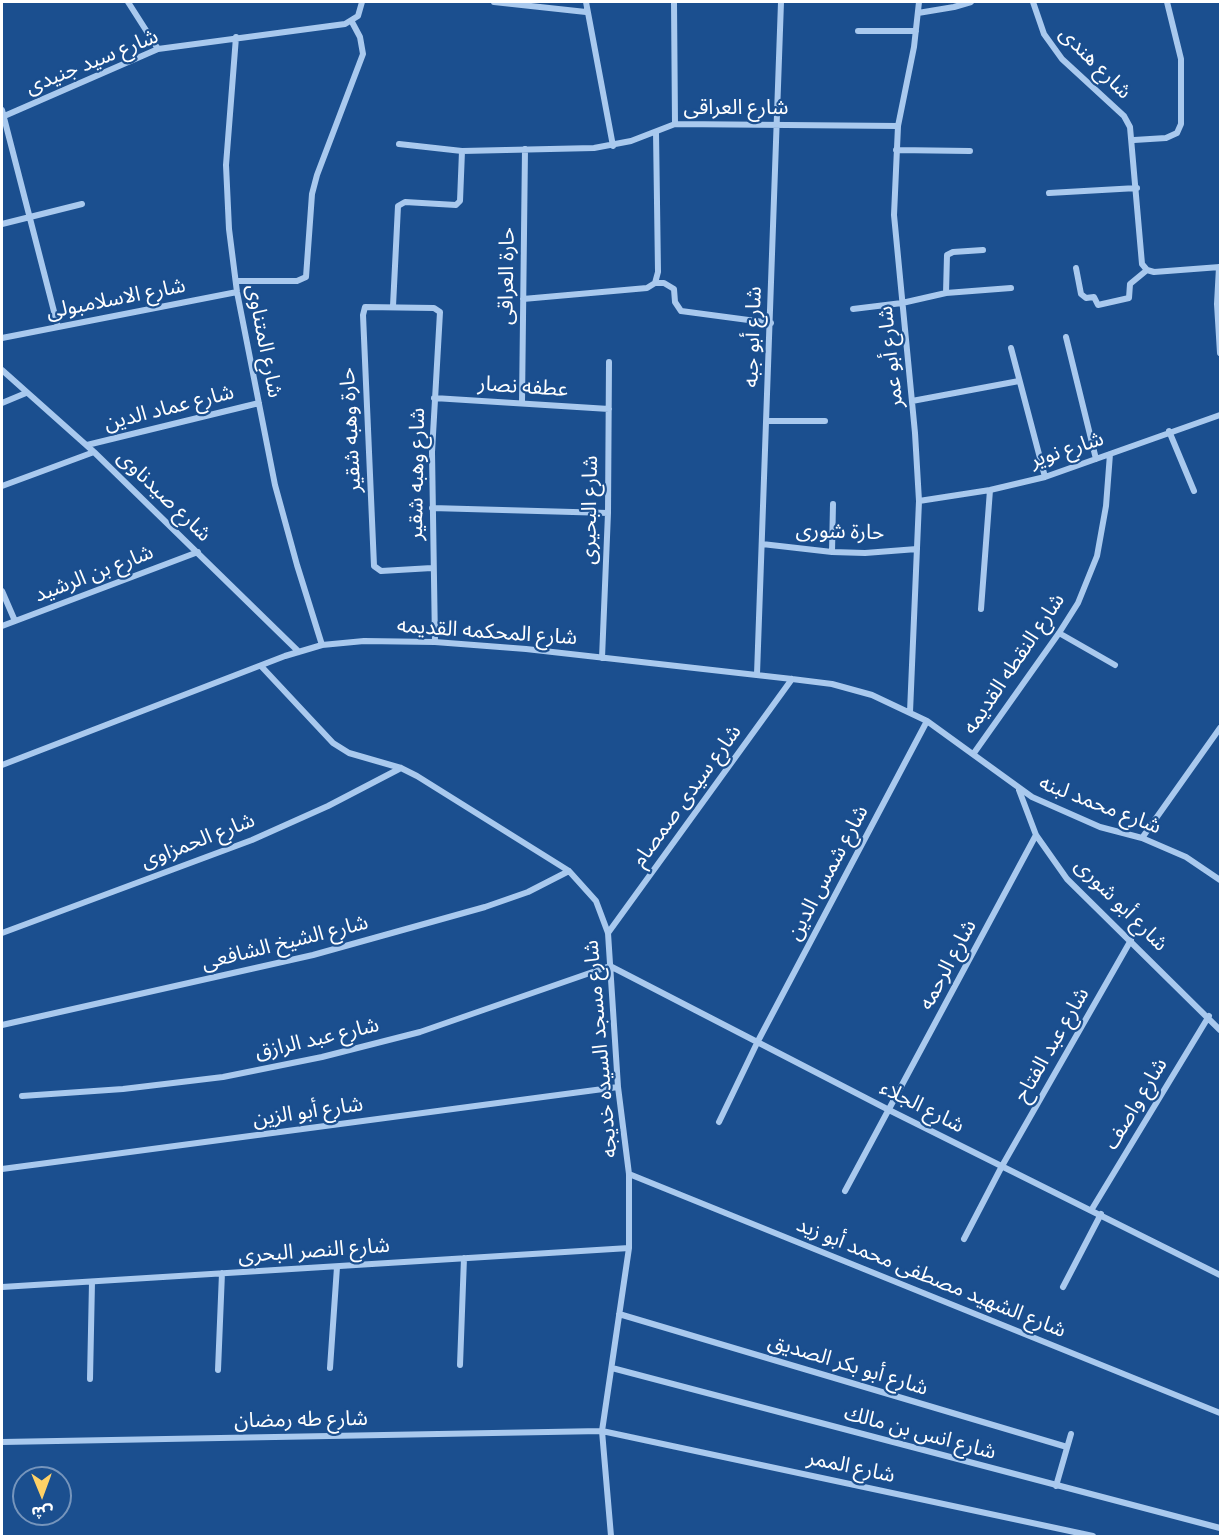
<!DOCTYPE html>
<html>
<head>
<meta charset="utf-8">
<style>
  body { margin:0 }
  #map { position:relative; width:1222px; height:1538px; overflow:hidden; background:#1b4f8f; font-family:Karla,"Noto Sans Arabic",sans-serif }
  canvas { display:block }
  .frame { position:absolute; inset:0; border:3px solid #fff; pointer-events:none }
  .north { position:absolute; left:12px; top:1466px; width:60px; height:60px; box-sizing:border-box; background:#1b4f8f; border:2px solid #7695bc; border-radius:50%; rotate:179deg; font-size:16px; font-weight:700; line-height:24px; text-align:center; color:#fff }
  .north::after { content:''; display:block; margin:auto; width:21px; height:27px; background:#ffd166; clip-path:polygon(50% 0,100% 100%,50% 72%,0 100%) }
</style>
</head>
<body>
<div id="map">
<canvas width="1222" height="1538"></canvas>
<div class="frame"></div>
<div class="north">ش</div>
</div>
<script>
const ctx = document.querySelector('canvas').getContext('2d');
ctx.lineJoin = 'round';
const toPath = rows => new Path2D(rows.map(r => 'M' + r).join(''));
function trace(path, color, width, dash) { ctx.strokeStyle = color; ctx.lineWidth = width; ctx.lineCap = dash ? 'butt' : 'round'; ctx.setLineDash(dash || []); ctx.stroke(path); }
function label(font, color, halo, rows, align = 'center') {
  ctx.font = font + ' Karla,"Noto Sans Arabic",sans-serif'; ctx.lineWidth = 4.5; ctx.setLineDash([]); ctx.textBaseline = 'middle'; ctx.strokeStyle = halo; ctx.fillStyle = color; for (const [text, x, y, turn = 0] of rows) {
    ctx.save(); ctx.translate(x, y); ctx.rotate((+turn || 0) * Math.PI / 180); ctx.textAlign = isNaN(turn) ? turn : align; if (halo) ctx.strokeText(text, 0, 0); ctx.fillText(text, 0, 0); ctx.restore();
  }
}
trace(toPath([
  [128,2,158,49],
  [494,2,586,12],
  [586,2,613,146],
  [674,2,675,124],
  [1033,2,1044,34,1062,59,1124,116,1130,127,1142,264,1147,270,1154,272,1220,267],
  [918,13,954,7,971,2],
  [858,31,916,31],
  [236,37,226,165,229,229,237,292,275,485,297,565,322,645],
  [2,110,58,327],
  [2,117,158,49,345,24,358,16,362,2],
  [1134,140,1166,138,1177,133,1181,124,1181,59,1167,2],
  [399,144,462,151,594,148,631,141,675,124,898,126],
  [896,150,970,151],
  [1049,193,1137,188],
  [2,224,82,204],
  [1219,267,1217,304,1220,353],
  [1076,268,1081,294,1086,298,1094,297,1098,305,1129,298,1130,284,1147,270],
  [236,281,297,281,306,277,312,194,317,175,363,54,360,37,352,22],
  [655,283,664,283,674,289,675,302,681,311,771,323],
  [946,293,947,255,953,252,983,250],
  [523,299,647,288,655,283,658,272,656,132],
  [393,306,398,206,405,202,456,205,460,201,462,151],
  [853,309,902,303,946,293,1011,288],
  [1066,337,1096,459],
  [2,338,237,292],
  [1011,348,1045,477],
  [2,370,94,452,299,652],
  [434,398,609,409],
  [912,401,1019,381],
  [2,403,26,393],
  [522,403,525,149],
  [767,421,825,421],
  [1169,431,1194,491],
  [87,445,259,403],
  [2,486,94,452],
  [919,501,990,490,1045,477,1220,415],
  [432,508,608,513],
  [762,544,832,552,865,553,917,549],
  [832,552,833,504],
  [432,568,381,571,374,566,363,315,365,307,434,308,440,312,432,452,435,642],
  [2,591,15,621],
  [981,609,990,490],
  [2,626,198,552],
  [1059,633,1115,665],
  [602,658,608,513,609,362],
  [261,666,333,743,349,753,401,768,417,776,569,871,596,901,608,933,618,1087,629,1174,629,1248,602,1431,611,1536],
  [757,674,781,2],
  [910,712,919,501,915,433,894,215,898,126,914,47,919,2],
  [974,753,1059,633,1078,603,1097,556,1106,506,1110,454],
  [2,765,285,656,322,645,364,641,435,642,526,649,792,679,832,684,872,695,927,721,1032,797,1100,827,1142,838,1186,857,1220,880],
  [1019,790,1036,835,1067,879,1220,1030],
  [1142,838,1220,728],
  [2,933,252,840,328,806,401,768],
  [608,933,792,679],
  [2,1025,313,955,485,907,528,892,569,871],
  [22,1096,123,1089,223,1077,322,1057,420,1032,610,966,889,1110,1220,1275],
  [719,1122,758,1041,927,721],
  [2,1169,618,1087],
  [629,1174,1220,1413],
  [845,1191,1036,835],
  [1092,1209,1209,1016],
  [964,1239,1002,1166,1131,940],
  [2,1287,629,1248],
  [1063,1287,1101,1214],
  [619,1314,1067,1447],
  [460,1365,464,1258],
  [330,1368,337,1267],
  [612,1368,1220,1528],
  [218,1370,222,1273],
  [90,1379,92,1282],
  [2,1442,602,1431,1093,1536],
  [1056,1486,1071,1434]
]), '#a9c9ee', 6);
label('21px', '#fff', '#1b4f8f', [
  ["شارع سيد جنيدى",92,62,-22],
  ["شارع هندى",1095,63,45],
  ["شارع العراقى",736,108],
  ["حارة العراقى",507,276,-89],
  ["شارع الاسلامبولى",116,299,-11],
  ["شارع أبو جبه",753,337,-88],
  ["شارع المتناوى",264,341,79],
  ["شارع أبو عمر",891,357,-96],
  ["عطفه نصار",523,387,4],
  ["شارع عماد الدين",169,408,-14],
  ["حارة وهبه شقير",351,430,-93],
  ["شارع نوير",1067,450,-18],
  ["شارع وهبه شقير",417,474,-89],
  ["شارع صيدناوى",164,496,44],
  ["شارع البحيرى",590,510,-89],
  ["حارة شورى",840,532,2],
  ["شارع بن الرشيد",94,574,-21],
  ["شارع المحكمه القديمه",487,632,4],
  ["شارع النقطه القديمه",1014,664,-56],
  ["شارع سيدى صمصام",687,796,-54],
  ["شارع محمد لبنه",1100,805,21],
  ["شارع الحمزاوى",198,841,-21],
  ["شارع شمس الدين",828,873,-62],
  ["شارع أبو شورى",1121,905,45],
  ["شارع الشيخ الشافعى",285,943,-14],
  ["شارع الرحمه",948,965,-62],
  ["شارع عبد الرازق",317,1039,-13],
  ["شارع عبد الفتاح",1052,1045,-60],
  ["شارع مسجد السيده خديجه",601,1049,-95],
  ["شارع واصف",1136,1104,-59],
  ["شارع الجلاء",922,1107,27],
  ["شارع أبو الزين",308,1112,-8],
  ["شارع النصر البحرى",314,1251,-4],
  ["شارع الشهيد مصطفى محمد أبو زيد",931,1278,22],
  ["شارع أبو بكر الصديق",848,1365,17],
  ["شارع طه رمضان",301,1420,-1],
  ["شارع انس بن مالك",920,1433,15],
  ["شارع الممر",851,1467,12]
]);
</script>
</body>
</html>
